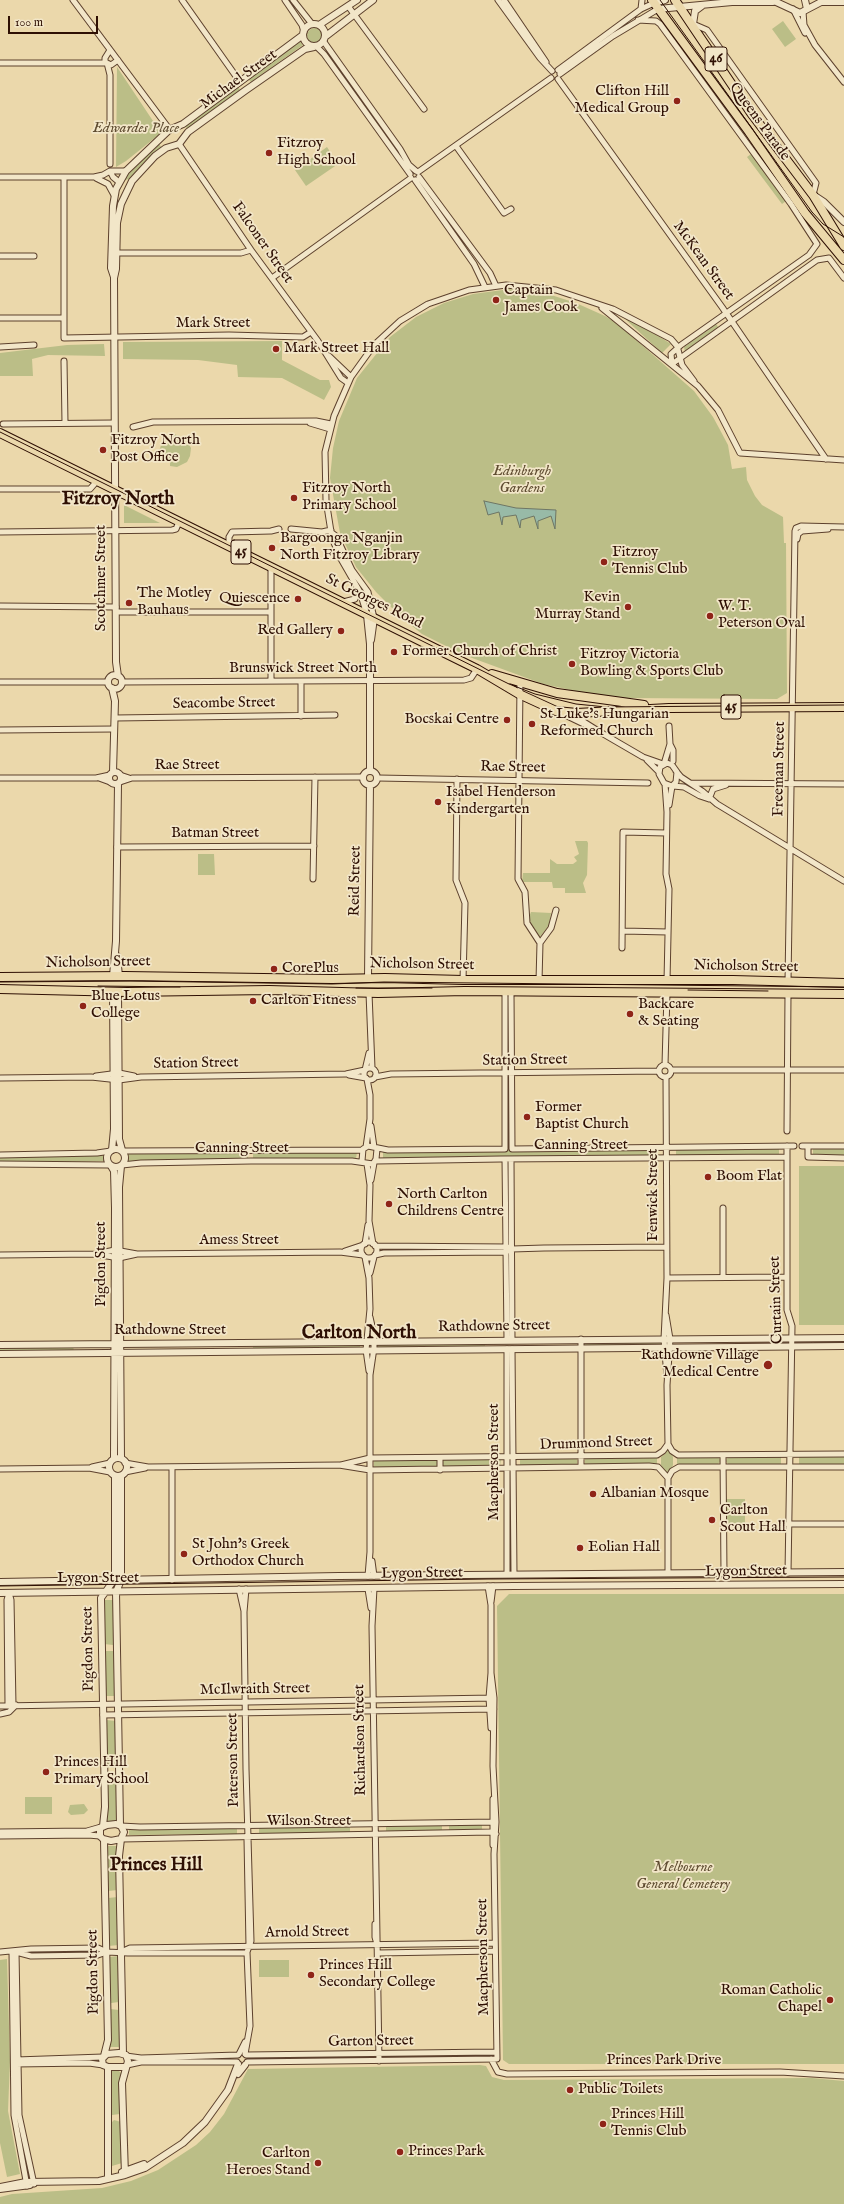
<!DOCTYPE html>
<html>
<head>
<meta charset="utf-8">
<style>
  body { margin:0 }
  #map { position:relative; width:844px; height:2204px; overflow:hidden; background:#ebd8ab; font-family:"IM FELL English",serif }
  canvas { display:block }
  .scale { position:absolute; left:8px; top:16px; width:90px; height:18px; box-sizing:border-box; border:2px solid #2e0f03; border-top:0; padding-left:5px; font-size:12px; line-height:14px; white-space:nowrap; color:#2e0f03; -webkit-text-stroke:3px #f2e6c8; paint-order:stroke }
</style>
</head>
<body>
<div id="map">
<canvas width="844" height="2204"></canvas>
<div class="scale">100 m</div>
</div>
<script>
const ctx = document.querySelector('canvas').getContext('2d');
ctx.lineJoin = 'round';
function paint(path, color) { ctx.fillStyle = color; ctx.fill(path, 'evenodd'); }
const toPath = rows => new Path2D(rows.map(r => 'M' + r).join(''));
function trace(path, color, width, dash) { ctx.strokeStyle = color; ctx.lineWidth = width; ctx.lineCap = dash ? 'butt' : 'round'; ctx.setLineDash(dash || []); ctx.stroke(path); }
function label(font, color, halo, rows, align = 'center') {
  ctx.font = font + ' "IM FELL English",serif'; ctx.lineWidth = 3.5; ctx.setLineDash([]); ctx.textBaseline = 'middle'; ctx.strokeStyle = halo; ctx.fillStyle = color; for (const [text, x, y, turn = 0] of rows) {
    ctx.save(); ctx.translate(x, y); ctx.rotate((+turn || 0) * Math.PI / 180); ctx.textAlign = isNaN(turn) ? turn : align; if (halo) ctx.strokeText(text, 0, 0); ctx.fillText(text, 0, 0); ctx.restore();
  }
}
paint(toPath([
  [783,21,796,39,785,47,772,29],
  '307 36a8 8 0 1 1 16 0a8 8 0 1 1-16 0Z',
  [300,41,303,45,251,82,248,79],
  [117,67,161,133,126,161,116,167],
  [238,87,241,91,188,130,185,126],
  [159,144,162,148,145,162,131,178,123,181,126,175],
  [327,147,338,164,306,186,295,170],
  [751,154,786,201,782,204,747,157],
  [510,289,548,294,576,303,605,316,618,324,694,391,713,417,719,428,728,445,732,469,746,467,747,480,755,496,762,505,783,517,784,543,786,543,787,693,777,699,626,698,589,694,543,684,464,655,422,634,401,617,376,592,356,567,340,533,330,478,333,448,339,421,357,378,390,337,416,317,444,303,473,294],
  [623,317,657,335,671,344,662,353],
  [716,324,719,328,685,352,684,347],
  [282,341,282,360,320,380,329,380,331,387,324,400,282,378,238,377,237,365,198,360,123,359,123,342],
  [104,344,105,356,48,355,32,359,33,376,0,376,0,353,67,345],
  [174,434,185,438,191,448,190,456,187,462,177,467,170,466,170,461,162,461,159,451,163,440],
  [124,505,160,523,124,523],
  [575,841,587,841,588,843,587,875,583,883,586,893,565,893,565,888,553,888,552,882,522,882,523,873,550,873,550,859,557,864,573,864,577,861,574,857,579,854],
  [198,854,214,854,215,875,198,875],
  [531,912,551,913,549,925,540,937,531,924,529,917],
  [507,1141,510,1141,510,1150,657,1149,657,1156,383,1159,383,1152,506,1151],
  [676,1149,779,1149,779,1155,676,1156],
  [813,1149,844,1149,844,1155,813,1155],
  [357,1152,356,1159,253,1160,253,1153],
  [248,1153,248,1160,127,1161,128,1154],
  [106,1155,105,1161,0,1163,0,1156],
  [799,1166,844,1166,844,1325,799,1325],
  [662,1340,662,1345,584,1346,583,1341],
  [485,1342,485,1348,376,1348,376,1343],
  [360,1343,360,1349,253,1350,253,1345],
  [73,1346,74,1351,0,1352,0,1347],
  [666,1448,669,1448,673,1457,673,1465,669,1474,666,1474,661,1465,661,1457,665,1454],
  [844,1456,844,1464,799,1464,799,1457],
  [677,1457,718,1457,721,1461,718,1464,677,1464],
  [728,1457,781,1457,781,1464,728,1464,726,1461],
  [657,1458,657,1464,585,1465,585,1459],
  [501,1459,500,1466,443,1467,443,1460],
  [520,1459,577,1459,577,1465,520,1466],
  [437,1460,437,1467,374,1467,374,1461],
  [726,1499,745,1499,745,1524,726,1524],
  [509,1594,844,1594,844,2064,509,2064,503,2060,497,1606],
  [105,1600,114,1600,113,1645,104,1644],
  [106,1651,115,1651,115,1696,105,1696,104,1652],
  [106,1720,116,1721,115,1768,106,1767],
  [106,1774,115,1774,117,1775,118,1822,106,1822],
  [25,1797,52,1797,52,1814,25,1814],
  [84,1804,88,1810,84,1814,71,1815,68,1812,70,1805],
  [350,1824,350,1833,259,1834,259,1825],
  [442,1824,442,1831,386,1832,386,1825],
  [449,1824,482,1824,482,1831,449,1831],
  [237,1828,237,1834,129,1835,129,1829],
  [106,1846,119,1846,118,1890,108,1891],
  [118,1897,119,1945,108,1946,108,1898],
  [119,1956,119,2002,111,2003,109,2002,109,1957],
  [7,1959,10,2061,8,2111,20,2174,7,2177,0,2143,0,1960],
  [259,1960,289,1960,289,1977,259,1977],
  [110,2009,119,2010,121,2047,109,2047],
  [480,2065,486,2066,492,2077,504,2080,812,2078,844,2081,844,2204,0,2204,0,2197,12,2194,102,2188,131,2181,158,2170,196,2145,210,2132,224,2114,248,2069],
  [118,2070,121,2073,121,2112,120,2114,112,2115,110,2071],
  [114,2120,121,2122,122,2163,112,2166,111,2123]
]), '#bbbe87');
const water = toPath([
  [484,501,516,508,556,510,555,529,551,516,538,521,538,529,534,516,521,520,520,528,516,515,503,517,502,525,499,512,488,515,484,501]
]);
paint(water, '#98baa7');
trace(water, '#6e7665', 1);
const minor = toPath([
  [73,0,170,130],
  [182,0,240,82],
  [285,0,302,25,304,32],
  [293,0,312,24],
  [498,0,540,58,552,71],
  [504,0,546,62],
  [348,6,424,109],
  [641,9,642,0],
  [793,9,805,33],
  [803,12,804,25,815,45,844,82],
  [638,20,656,21,660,24,791,204,817,244,809,255,681,345,671,354,672,364,817,260,829,258,844,278],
  [693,24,707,30,816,183,813,195],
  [324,42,400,149,409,165,416,171],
  [317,47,324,54,410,174],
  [110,50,105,58,105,62,111,65,118,60],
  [0,63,106,63],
  [107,63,110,75,110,164],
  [558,70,641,9,654,3],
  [560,74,613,36,658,9],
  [558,79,722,307,826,459],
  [179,144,251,250,318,341,341,378,348,383],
  [456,146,504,213,511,209],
  [110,171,113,177,119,182],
  [418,172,551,78],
  [0,177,94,177,103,175,110,171,126,171],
  [64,177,64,338,229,335,303,337,311,332],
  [419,177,490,273,496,286],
  [96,178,108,184,114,195],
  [415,180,474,264,485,287],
  [116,253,241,253,251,250],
  [0,256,34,256],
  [272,278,411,178],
  [602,308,698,386,718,410,740,453,844,460],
  [0,318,64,318],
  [0,347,34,345],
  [329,356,351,377],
  [64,361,65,423],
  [310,423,330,429],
  [3,424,114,423],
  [133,427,153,422,316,421,331,424],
  [0,489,90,489,97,481],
  [291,529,322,532,331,530],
  [0,532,172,530,176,529,179,522],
  [332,533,336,536,352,570,368,592,374,618],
  [797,539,798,534,802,531,828,529],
  [229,546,229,537,232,532,271,531,279,529],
  [343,602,355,599,357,590],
  [0,606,116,607],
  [116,612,271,612],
  [367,615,360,592,341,559,332,538,326,500,325,452,334,416,351,377,374,345,400,321,428,304,469,290,506,285,556,290,613,309,671,339,677,346,682,365,694,381],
  [271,681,271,567],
  [301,681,301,716],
  [0,682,108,682],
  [122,682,464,680,471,678,477,669],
  [520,683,518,879,525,892,527,923,540,943],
  [561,713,588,726],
  [577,713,584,722,600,732,643,757,663,764],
  [115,718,335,715],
  [0,730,114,729],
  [670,744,673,750,673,761],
  [647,760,659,772],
  [667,763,672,765,677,772,676,782,672,786,664,783,659,774,660,767,667,763],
  [664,764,670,744,669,726],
  [676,771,681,777,702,791,717,804,844,881],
  [120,775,129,778],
  [0,778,96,778,110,775],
  [99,778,110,782],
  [378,778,648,783],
  [457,779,456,880,465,903,463,980],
  [120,782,132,778,363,777],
  [690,783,844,784],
  [665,784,667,812,666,874,669,889,667,981],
  [673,786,684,787,700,796,709,799],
  [709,799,713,789,726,785],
  [669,805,672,786],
  [117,847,314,846],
  [313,879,315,777],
  [623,931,668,932],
  [622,948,623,832,666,833],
  [539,981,540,943,551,928,556,910],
  [788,982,795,531,796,528,801,526,844,527],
  [511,992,512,1149,794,1146],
  [369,993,372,1068],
  '659 1071a6 6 0 1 1 12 0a6 6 0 1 1-12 0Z',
  [665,1065,667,993],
  '364 1074a6 6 0 1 1 12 0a6 6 0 1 1-12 0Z',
  [365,1070,369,1053],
  [671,1070,844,1070],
  [349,1075,366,1078],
  [96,1076,119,1073,134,1076],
  [375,1077,391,1074,659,1071],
  [666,1077,667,1278,664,1339,667,1377],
  [0,1078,91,1077,119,1080,141,1077,346,1074,365,1070],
  [371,1126,374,1147],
  [787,1131,788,994],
  [787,1146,787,1310,792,1326,788,1573],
  [802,1146,844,1146],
  [808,1146,808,1157,844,1158],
  [366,1147,370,1119,370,1095,367,1079],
  [124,1151,363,1150],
  [0,1155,97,1153,111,1151],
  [505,1159,507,1340],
  [511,1159,512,1340],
  [362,1161,363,1149,368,1146,388,1150,505,1149,505,992],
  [376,1161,501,1159,787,1157],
  [0,1164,109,1165],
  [367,1164,370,1185,369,1221,373,1244],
  [122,1165,141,1163,251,1161,352,1161,373,1164,376,1159,377,1149],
  [371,1180,374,1163],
  [723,1208,723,1277],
  '361 1250a8 8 0 1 1 16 0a8 8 0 1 1-16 0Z',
  [365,1244,368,1225],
  [375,1246,508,1247],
  [345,1251,363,1245],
  [95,1254,115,1250,137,1254,340,1252,363,1255],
  [0,1255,95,1254,119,1258,137,1254],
  [375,1255,384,1253,506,1252,512,1249,544,1248,666,1247],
  [365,1257,369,1278,370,1309,366,1350,369,1371],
  [370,1273,374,1257],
  [667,1278,787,1277],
  [666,1315,670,1339,667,1385,668,1444],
  [507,1349,507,1574],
  [512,1349,514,1574],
  [668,1444,672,1451,678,1455,844,1454],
  [723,1455,724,1574],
  [440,1458,440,1470],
  [125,1463,148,1467,339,1465,370,1470,649,1466,658,1467,668,1478],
  [341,1465,370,1458,657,1455,663,1451,668,1444],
  [92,1467,110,1463],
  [172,1467,172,1580],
  [581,1467,581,1339],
  [0,1469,89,1468,110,1472],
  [125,1472,145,1468],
  [668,1478,672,1471,679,1467,844,1467],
  [668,1478,668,1573],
  [788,1524,844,1524],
  [372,1561,374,1576],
  [368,1576,370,1552,370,1375,374,1348,374,1335,370,1317],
  [488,1586,491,1605,491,1673,489,1698,491,1728],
  [374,1588,372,1626,379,2061],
  [239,1589,244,1611],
  [368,1589,371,1608],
  [9,1593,11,1600,13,1705],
  [491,1602,493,1586],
  [8,1705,7,1600,9,1593],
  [0,1706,494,1698],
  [0,1714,9,1712,16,1705],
  [103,1715,494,1709],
  [121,1826,140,1827,496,1822],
  [0,1832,87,1831,101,1827],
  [0,1836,88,1835,100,1836],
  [122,1839,490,1832,496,1834],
  [247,1839,249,1946],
  [493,1845,493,1799],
  [375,1924,375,1937,377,1944],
  [0,1952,31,1949,98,1948,107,1952],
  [12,1952,14,2115,27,2186],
  [16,1952,19,2115,34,2184],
  [16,1952,31,1956,98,1955,107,1952,128,1953,247,1953],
  [121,1952,130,1948,495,1943],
  [378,1953,495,1951],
  [239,2054,245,2042],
  [245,2054,250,2026,247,1952,251,1941,246,1769,244,1612,246,1589],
  [246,2055,496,2052],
  [126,2056,141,2058,238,2055],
  [491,2059,498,2072,507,2074,780,2072,844,2076],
  [16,2060,103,2057],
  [247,2062,497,2059,494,1854,496,1822,493,1766,494,1698,491,1673],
  [15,2064,89,2063,103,2065],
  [127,2065,141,2062,237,2062]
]);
const tertiary = toPath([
  [772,0,800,13,821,2,844,2],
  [805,0,807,9],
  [654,3,665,0],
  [658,9,732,2,773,2],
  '303 35a11 11 0 1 1 22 0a11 11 0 1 1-22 0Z',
  [693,24,695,11,703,5],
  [319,25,357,0],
  [326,36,373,0],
  [815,196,824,202,844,222],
  [114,277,111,268,113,206,116,189,126,171,169,130,183,124,303,35],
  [367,615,370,644,370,770],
  [371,640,374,618],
  '108 682a7 7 0 1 1 14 0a7 7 0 1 1-14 0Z',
  [118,676,116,662,114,278,116,269,117,223,121,204,132,181,155,156,166,148,179,144,188,132,246,90,305,49,314,47],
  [112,688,115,701,113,772],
  '363 778a7 7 0 1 1 14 0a7 7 0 1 1-14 0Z',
  '109 778a6 6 0 1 1 12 0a6 6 0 1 1-12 0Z',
  [117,956,119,976],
  [113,976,116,941,118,784],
  [368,978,370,785],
  [118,991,119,1139,122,1150],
  '107 1158a9 9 0 1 1 18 0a9 9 0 1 1-18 0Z',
  [112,1150,114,1129,113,991],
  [111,1166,114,1171,115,1208,114,1458],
  [0,1345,844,1338],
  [0,1354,844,1346],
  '109 1467a9 9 0 1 1 18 0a9 9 0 1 1-18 0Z',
  [121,1458,119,1187,121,1166],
  [0,1582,339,1576,844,1572],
  [0,1593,514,1586,844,1584],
  [120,1825,116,1592,121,1580,121,1476],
  [103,1826,105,1807,101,1598,114,1580,115,1574,115,1477],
  [121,1839,111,1841,103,1839,100,1836,100,1828,107,1825,116,1824,121,1826,124,1832,121,1839,119,1856,123,2054],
  [104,1840,108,2040,104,2056],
  [108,2067,108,2179],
  [238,2074,245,2065],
  [122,2172,144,2164],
  [125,2175,122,2083,128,2061,126,2055,119,2053,107,2054,102,2059,103,2065,108,2067,125,2067],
  [0,2187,26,2182,99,2181,125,2175,145,2168,183,2143,205,2122,228,2090,238,2064],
  [0,2189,30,2185]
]);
const primary = toPath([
  [652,0,749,132,805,213,844,260],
  [675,0,751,113,813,195,844,246],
  [0,977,125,976,332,979,385,978,463,980,733,980,844,983],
  [0,989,127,992,269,990,378,993,465,991,844,994]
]);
const trunk = toPath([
  [0,433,477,669,519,694,556,711,577,713,669,708,844,707],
  [492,674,557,693,644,705]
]);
trace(minor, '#5d412d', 7);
trace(tertiary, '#5d412d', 8);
trace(primary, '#2e0f03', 10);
trace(trunk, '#2e0f03', 10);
trace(minor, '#f2e6c8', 5);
trace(tertiary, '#f2e6c8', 6);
trace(primary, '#ebd8ab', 8);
trace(trunk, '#ebd8ab', 8);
trace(toPath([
  [660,0,812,212,823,224,844,237],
  [0,432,509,684,535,694,576,704,606,707,844,705],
  [0,982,130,981,332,984,384,982,844,987],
  [98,986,180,987],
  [356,988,432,988],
  [688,990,768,991],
  [0,1586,487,1579,844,1577]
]), '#2e0f03', 1);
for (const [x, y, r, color] of [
  [677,101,4,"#8f2418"],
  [269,153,4,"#8f2418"],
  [496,300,4,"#8f2418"],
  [276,349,4,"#8f2418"],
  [103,450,4,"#8f2418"],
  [294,498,4,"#8f2418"],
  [272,548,4,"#8f2418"],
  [604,562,4,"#8f2418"],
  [298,599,4,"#8f2418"],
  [129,603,4,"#8f2418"],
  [628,607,4,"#8f2418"],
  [710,616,4,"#8f2418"],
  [341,631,4,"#8f2418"],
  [394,652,4,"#8f2418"],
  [572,664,4,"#8f2418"],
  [507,720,4,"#8f2418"],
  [532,724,4,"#8f2418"],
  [438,802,4,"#8f2418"],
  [274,969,4,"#8f2418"],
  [253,1001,4,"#8f2418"],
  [83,1006,4,"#8f2418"],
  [630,1014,4,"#8f2418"],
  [527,1117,4,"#8f2418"],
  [708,1177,4,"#8f2418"],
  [389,1204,4,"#8f2418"],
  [768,1365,5,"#8f2418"],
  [593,1494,4,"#8f2418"],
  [712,1520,4,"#8f2418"],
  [580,1548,4,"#8f2418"],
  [184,1554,4,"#8f2418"],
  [46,1772,4,"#8f2418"],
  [311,1975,4,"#8f2418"],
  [830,2000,4,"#8f2418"],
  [570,2090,4,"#8f2418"],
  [603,2124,4,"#8f2418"],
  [400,2152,4,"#8f2418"],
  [318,2163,4,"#8f2418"]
]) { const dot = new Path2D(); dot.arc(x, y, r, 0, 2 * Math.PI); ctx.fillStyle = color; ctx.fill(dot); trace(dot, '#f2e6c8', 1.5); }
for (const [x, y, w] of [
  [716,59,22],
  [241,552,20],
  [731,707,20]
]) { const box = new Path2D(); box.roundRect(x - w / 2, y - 12, w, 24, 3); ctx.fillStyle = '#f2e6c8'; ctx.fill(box); trace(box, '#2e0f03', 1); }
label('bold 14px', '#2e0f03', null, [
  ["46",716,59],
  ["45",241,552],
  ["45",731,707]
]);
label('15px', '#2e0f03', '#f2e6c8', [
  ["Michael Street",239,80,-36],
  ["Queens Parade",759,122,54],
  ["Falconer Street",262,243,55],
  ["McKean Street",703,261,54],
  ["Mark Street",213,324],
  ["Scotchmer Street",102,578,-90],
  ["St Georges Road",374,602,26],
  ["Brunswick Street North",303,669],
  ["Seacombe Street",224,704,-1],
  ["Rae Street",187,766],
  ["Rae Street",513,768,1],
  ["Freeman Street",780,769,-89],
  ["Batman Street",215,834],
  ["Reid Street",356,881,-89],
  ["Nicholson Street",98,963,-1],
  ["Nicholson Street",422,965,1],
  ["Nicholson Street",746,967,1],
  ["Station Street",525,1061,-1],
  ["Station Street",196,1064,-1],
  ["Canning Street",581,1146],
  ["Canning Street",242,1149],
  ["Fenwick Street",654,1195,-90],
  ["Amess Street",239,1241],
  ["Pigdon Street",102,1264,-90],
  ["Curtain Street",777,1300,-92],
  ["Rathdowne Street",494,1327,-1],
  ["Rathdowne Street",170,1331],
  ["Drummond Street",596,1444,-2],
  ["Macpherson Street",495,1462,-90],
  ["Lygon Street",746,1572,-1],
  ["Lygon Street",422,1574,-1],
  ["Lygon Street",98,1579],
  ["Pigdon Street",89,1649,-91],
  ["McIlwraith Street",255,1690,-1],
  ["Richardson Street",361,1740,-91],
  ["Paterson Street",234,1760,-91],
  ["Wilson Street",309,1822],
  ["Arnold Street",307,1933,-1],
  ["Macpherson Street",484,1957,-91],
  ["Pigdon Street",94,1972,-91],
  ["Garton Street",371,2042,-1],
  ["Princes Park Drive",664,2061]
]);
label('15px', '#2e0f03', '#f2e6c8', [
  ["Clifton Hill",669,92,"right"],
  ["Medical Group",669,109,"right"],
  ["Fitzroy",277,144],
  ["High School",277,161],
  ["Captain",504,291],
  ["James Cook",504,308],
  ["Mark Street Hall",284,349],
  ["Fitzroy North",111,441],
  ["Post Office",111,458],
  ["Fitzroy North",302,489],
  ["Primary School",302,506],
  ["Bargoonga Nganjin",280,539],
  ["North Fitzroy Library",280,556],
  ["Fitzroy",612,553],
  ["Tennis Club",612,570],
  ["The Motley",137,594],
  ["Bauhaus",137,611],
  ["Kevin",620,598,"right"],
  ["Murray Stand",620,615,"right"],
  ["Quiescence",290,599,"right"],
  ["W. T.",718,607],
  ["Peterson Oval",718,624],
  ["Red Gallery",333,631,"right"],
  ["Former Church of Christ",402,652],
  ["Fitzroy Victoria",580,655],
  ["Bowling & Sports Club",580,672],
  ["St Luke's Hungarian",540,715],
  ["Reformed Church",540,732],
  ["Bocskai Centre",499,720,"right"],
  ["Isabel Henderson",446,793],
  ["Kindergarten",446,810],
  ["CorePlus",282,969],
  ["Blue Lotus",91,997],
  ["College",91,1014],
  ["Carlton Fitness",261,1001],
  ["Backcare",638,1005],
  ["& Seating",638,1022],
  ["Former",535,1108],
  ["Baptist Church",535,1125],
  ["Boom Flat",716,1177],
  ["North Carlton",397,1195],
  ["Childrens Centre",397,1212],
  ["Rathdowne Village",759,1356,"right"],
  ["Medical Centre",759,1373,"right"],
  ["Albanian Mosque",601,1494],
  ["Carlton",720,1511],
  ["Scout Hall",720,1528],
  ["St John's Greek",192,1545],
  ["Orthodox Church",192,1562],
  ["Eolian Hall",588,1548],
  ["Princes Hill",54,1763],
  ["Primary School",54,1780],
  ["Princes Hill",319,1966],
  ["Secondary College",319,1983],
  ["Roman Catholic",822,1991,"right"],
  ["Chapel",822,2008,"right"],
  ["Public Toilets",578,2090],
  ["Princes Hill",611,2115],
  ["Tennis Club",611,2132],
  ["Princes Park",408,2152],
  ["Carlton",310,2154,"right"],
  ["Heroes Stand",310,2171,"right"]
], 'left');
label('italic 15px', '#5f4c31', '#f2e6c8', [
  ["Edwardes Place",136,129],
  ["Edinburgh",522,472],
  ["Gardens",522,489],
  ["Melbourne",683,1868],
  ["General Cemetery",683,1885]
]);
label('bold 19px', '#2e0f03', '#f2e6c8', [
  ["Fitzroy North",118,500],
  ["Carlton North",359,1334],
  ["Princes Hill",156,1866]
]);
</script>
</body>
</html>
